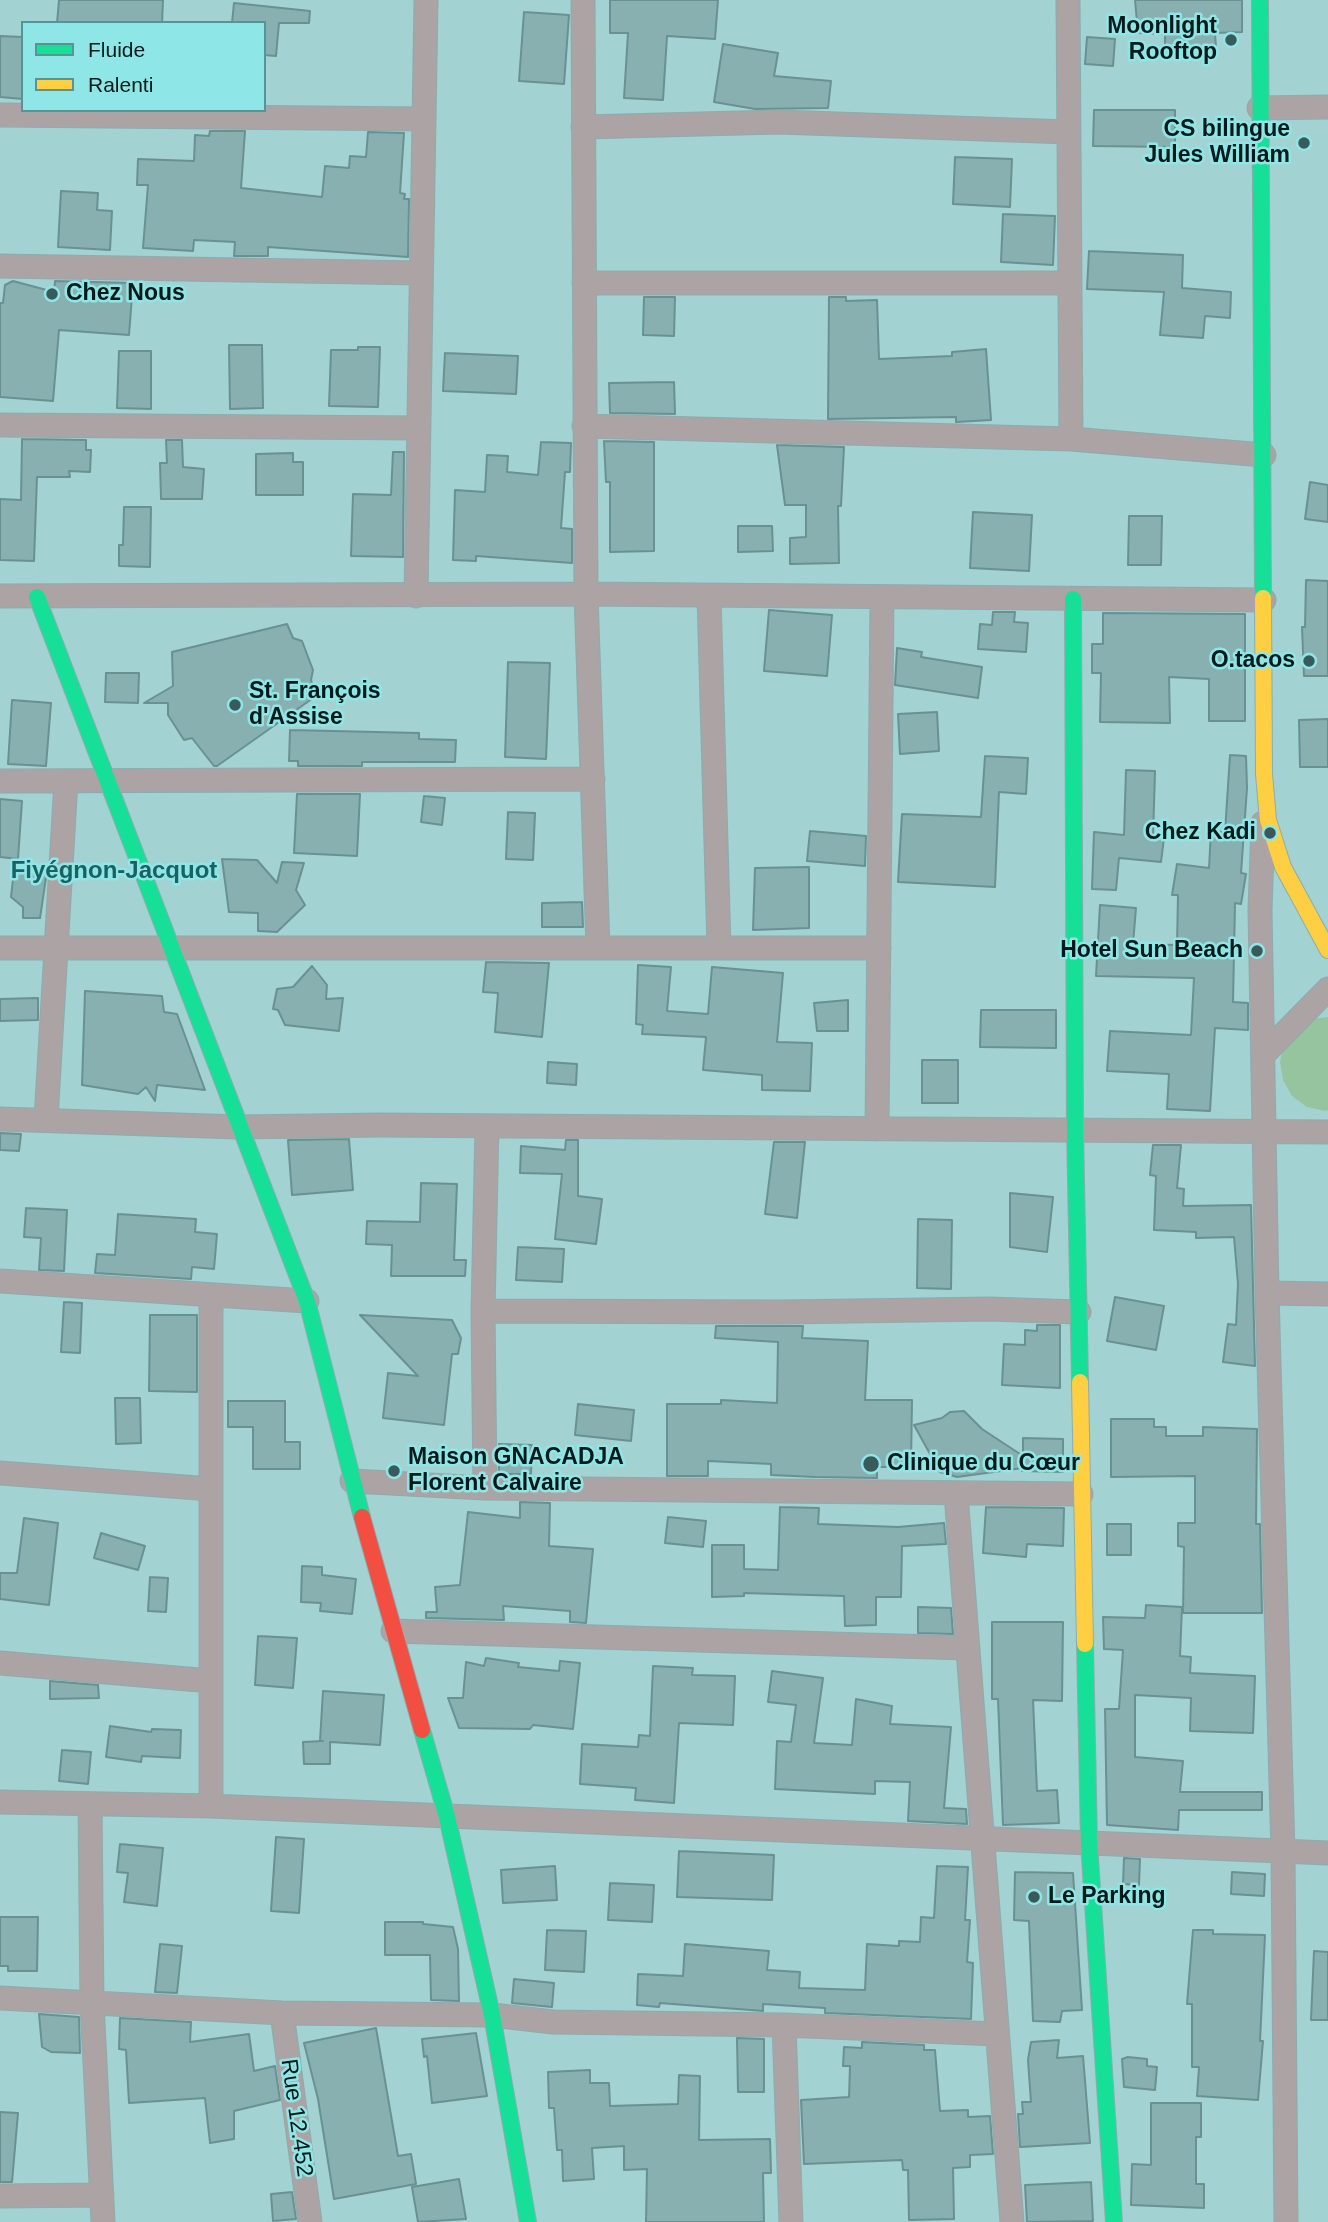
<!DOCTYPE html>
<html>
<head>
<meta charset="utf-8">
<style>
  body { margin:0 }
  #map { position:relative; width:1328px; height:2222px; overflow:hidden; background:#a3d2d3; font-family:Arial,sans-serif }
  canvas { display:block }
  .legend { position:absolute; left:21px; top:21px; width:245px; height:91px; box-sizing:border-box; background:#8fe6e7; border:2px solid #569495; margin:0; padding:9px 12px; list-style:none; font-size:21px; color:#001919 }
  .legend li { display:flex; align-items:center; gap:14px; height:35px }
  .legend b { width:35px; border:2px solid #569495 }
</style>
</head>
<body>
<div id="map">
<canvas width="1328" height="2222"></canvas>
<ul class="legend">
<li><b style="height:9px;background:#16e098"></b>Fluide</li>
<li><b style="height:9px;background:#ffcf43"></b>Ralenti</li>
</ul>
</div>
<script>
const ctx = document.querySelector('canvas').getContext('2d');
ctx.lineJoin = 'round';
function paint(path, color) { ctx.fillStyle = color; ctx.fill(path, 'evenodd'); }
const toPath = rows => new Path2D(rows.map(r => 'M' + r).join(''));
function trace(path, color, width, dash) { ctx.strokeStyle = color; ctx.lineWidth = width; ctx.lineCap = dash ? 'butt' : 'round'; ctx.setLineDash(dash || []); ctx.stroke(path); }
function label(font, color, halo, rows, align = 'center') {
  ctx.font = font + ' Arial,sans-serif'; ctx.lineWidth = 5; ctx.setLineDash([]); ctx.textBaseline = 'middle'; ctx.strokeStyle = halo; ctx.fillStyle = color; for (const [text, x, y, turn = 0] of rows) {
    ctx.save(); ctx.translate(x, y); ctx.rotate((+turn || 0) * Math.PI / 180); ctx.textAlign = isNaN(turn) ? turn : align; if (halo) ctx.strokeText(text, 0, 0); ctx.fillText(text, 0, 0); ctx.restore();
  }
}
paint(toPath([
  [1328,1017,1328,1110,1325,1111,1307,1107,1292,1096,1283,1080,1280,1062,1284,1044,1311,1019]
]), '#95c49f');
const building = toPath([
  [59,0,163,0,162,23,57,23,59,0],
  [610,0,718,0,715,39,667,36,663,100,624,98,628,33,610,33,610,0],
  [1135,0,1242,0,1242,32,1215,33,1216,48,1165,49,1165,34,1138,33,1135,0],
  [234,3,310,11,309,23,279,23,276,56,264,55,264,23,232,23,234,3],
  [524,12,569,15,564,84,519,81,524,12],
  [0,36,23,37,23,99,0,97,0,36],
  [1087,37,1115,39,1113,66,1085,64,1087,37],
  [723,44,778,53,774,76,831,81,828,108,755,109,714,102,723,44],
  [1094,110,1175,110,1175,147,1093,146,1094,110],
  [210,131,245,131,241,188,322,197,325,166,349,168,350,156,366,157,368,132,404,133,400,193,405,194,404,199,409,199,408,257,268,247,268,256,234,256,235,242,194,240,193,251,143,248,148,185,137,185,138,159,194,161,195,135,209,136,210,131],
  [955,157,1012,159,1010,207,953,204,955,157],
  [61,191,98,193,97,210,112,211,110,250,58,247,61,191],
  [1003,214,1055,216,1053,265,1001,262,1003,214],
  [1089,251,1183,255,1182,288,1231,292,1230,318,1205,316,1203,338,1160,335,1164,292,1087,289,1089,251],
  [13,281,54,292,55,281,133,283,129,335,59,330,53,401,0,397,0,303,3,303,5,285,13,281],
  [644,297,675,297,674,336,643,335,644,297],
  [829,297,846,297,846,301,877,300,879,359,952,356,952,352,986,349,991,420,956,422,956,417,828,419,829,297],
  [229,345,262,345,263,408,230,409,229,345],
  [358,347,380,347,378,407,329,406,331,350,358,350,358,347],
  [119,351,151,351,151,409,117,408,119,351],
  [445,353,518,356,516,394,443,391,445,353],
  [674,382,675,414,610,413,609,383,674,382],
  [22,439,86,440,86,450,91,450,90,472,69,471,70,477,37,477,34,561,0,560,0,499,21,500,22,439],
  [166,440,182,440,183,467,204,469,202,499,161,499,160,463,167,463,166,440],
  [604,441,654,442,654,551,610,552,610,482,606,482,604,441],
  [541,442,571,443,570,472,565,472,561,528,572,529,572,563,476,556,476,561,453,560,455,490,485,492,487,455,508,456,507,472,538,475,541,442],
  [777,445,844,447,841,506,838,506,839,563,790,564,790,538,806,537,806,505,785,505,777,445],
  [393,452,404,452,403,557,351,556,353,494,391,495,393,452],
  [293,453,293,462,303,462,303,495,256,495,256,454,293,453],
  [1310,482,1328,485,1328,522,1305,519,1310,482],
  [124,507,151,507,150,567,119,566,119,545,123,545,124,507],
  [973,512,1032,515,1029,571,970,568,973,512],
  [1129,516,1162,516,1161,565,1128,565,1129,516],
  [738,526,772,526,773,551,738,552,738,526],
  [1306,580,1328,581,1328,676,1304,676,1302,627,1305,627,1306,580],
  [769,610,832,615,827,676,764,671,769,610],
  [993,612,1015,612,1014,622,1028,623,1026,652,978,649,980,624,992,625,993,612],
  [1103,613,1245,614,1245,721,1209,721,1209,679,1169,677,1170,723,1100,722,1101,673,1092,673,1092,644,1103,644,1103,613],
  [287,624,293,638,302,641,313,670,311,680,316,696,217,766,214,766,192,738,184,740,168,715,168,703,144,703,173,686,172,652,287,624],
  [897,648,922,652,921,657,982,667,978,698,895,685,897,648],
  [508,662,550,663,546,759,505,757,508,662],
  [106,673,139,673,138,703,105,702,106,673],
  [12,700,51,703,46,766,8,764,12,700],
  [937,712,939,751,900,754,898,714,937,712],
  [1328,719,1328,767,1300,767,1299,720,1328,719],
  [290,730,419,733,419,739,456,740,455,762,362,762,362,766,298,766,298,761,289,761,290,730],
  [1230,755,1246,756,1247,788,1241,873,1246,874,1241,904,1235,903,1233,1002,1248,1003,1248,1030,1215,1028,1210,1111,1167,1109,1169,1074,1107,1071,1110,1031,1191,1035,1194,978,1096,976,1100,905,1136,908,1133,944,1177,945,1178,895,1172,895,1177,864,1209,868,1211,831,1225,832,1230,755],
  [985,756,1028,758,1026,794,999,792,995,887,898,882,902,814,981,817,985,756],
  [1126,770,1155,771,1153,837,1164,838,1161,862,1119,858,1116,890,1092,889,1094,832,1124,835,1126,770],
  [297,794,360,794,357,856,294,853,297,794],
  [424,796,445,798,442,825,421,822,424,796],
  [0,799,22,801,18,859,0,857,0,799],
  [508,812,535,813,533,860,506,859,508,812],
  [810,831,866,836,865,866,807,861,810,831],
  [222,859,257,860,277,883,282,862,304,863,296,890,305,905,277,932,258,931,258,913,229,912,222,859],
  [809,867,809,928,753,930,755,868,809,867],
  [14,870,47,871,40,918,23,918,23,907,11,897,14,870],
  [582,902,583,927,542,927,542,903,582,902],
  [486,962,549,963,542,1037,495,1032,498,993,483,992,486,962],
  [638,965,671,967,667,1011,708,1014,712,967,783,973,777,1042,812,1043,810,1091,762,1090,762,1075,703,1070,706,1037,642,1034,643,1025,636,1024,638,965],
  [312,966,327,985,326,999,343,998,339,1031,285,1025,278,1010,273,1009,277,989,293,987,312,966],
  [85,991,162,996,164,1012,177,1014,205,1090,157,1085,155,1101,146,1087,138,1094,82,1085,85,991],
  [38,998,38,1020,0,1021,0,999,38,998],
  [848,1000,848,1031,817,1031,814,1003,848,1000],
  [981,1010,1056,1010,1056,1048,980,1047,981,1010],
  [922,1060,958,1060,958,1103,922,1103,922,1060],
  [548,1062,577,1064,576,1085,547,1083,548,1062],
  [0,1133,21,1134,19,1151,0,1150,0,1133],
  [349,1139,353,1190,292,1195,288,1140,349,1139],
  [566,1140,578,1140,578,1196,602,1199,596,1244,555,1239,562,1174,520,1173,521,1146,565,1150,566,1140],
  [774,1142,805,1142,797,1218,765,1214,774,1142],
  [1153,1145,1181,1145,1177,1188,1184,1189,1183,1206,1251,1205,1255,1366,1223,1362,1228,1324,1236,1325,1238,1284,1234,1237,1196,1238,1196,1232,1154,1230,1156,1176,1150,1175,1153,1145],
  [421,1183,457,1184,454,1260,466,1260,465,1276,391,1276,392,1245,366,1244,367,1221,420,1222,421,1183],
  [1010,1193,1053,1197,1047,1252,1010,1247,1010,1193],
  [26,1208,67,1210,64,1271,39,1270,41,1238,24,1237,26,1208],
  [118,1214,196,1219,195,1232,217,1234,214,1269,192,1267,191,1279,95,1273,97,1254,115,1255,118,1214],
  [918,1219,952,1220,951,1289,917,1288,918,1219],
  [518,1247,564,1249,562,1282,516,1280,518,1247],
  [1115,1297,1164,1306,1156,1350,1107,1341,1115,1297],
  [64,1302,82,1303,80,1353,61,1352,64,1302],
  [150,1315,197,1315,197,1392,149,1391,150,1315],
  [360,1315,452,1320,461,1338,458,1354,452,1354,444,1425,383,1418,388,1373,418,1376,360,1315],
  [1037,1325,1060,1325,1060,1388,1002,1385,1004,1344,1025,1345,1025,1330,1037,1331,1037,1325],
  [716,1326,803,1326,802,1338,868,1341,865,1400,912,1400,911,1467,877,1467,877,1478,815,1477,771,1475,771,1464,708,1461,708,1476,667,1476,667,1404,721,1404,721,1400,777,1403,778,1342,715,1338,716,1326],
  [115,1398,140,1398,141,1443,116,1444,115,1398],
  [228,1401,285,1401,285,1442,300,1442,300,1469,253,1469,253,1427,228,1427,228,1401],
  [578,1404,634,1410,631,1441,575,1435,578,1404],
  [964,1411,982,1429,1023,1456,1023,1438,1063,1439,1063,1472,1022,1471,1023,1468,957,1477,940,1472,914,1425,942,1418,950,1412,964,1411],
  [1111,1419,1154,1419,1154,1427,1166,1427,1166,1436,1203,1436,1203,1427,1257,1429,1256,1524,1260,1524,1262,1613,1183,1613,1184,1547,1178,1546,1178,1523,1195,1523,1195,1476,1111,1477,1111,1419],
  [499,1444,532,1445,531,1474,499,1474,499,1444],
  [520,1502,550,1503,549,1546,593,1549,586,1623,570,1622,570,1611,503,1606,504,1620,426,1618,426,1612,437,1612,435,1587,460,1585,468,1512,520,1518,520,1502],
  [780,1507,819,1508,818,1524,898,1527,944,1523,946,1544,902,1546,901,1597,876,1597,876,1625,845,1626,844,1596,744,1593,744,1596,712,1597,712,1545,744,1545,744,1569,778,1570,780,1507],
  [986,1507,1064,1508,1063,1546,1027,1544,1026,1557,983,1553,986,1507],
  [668,1517,706,1521,703,1547,665,1543,668,1517],
  [24,1518,58,1523,49,1605,0,1599,0,1573,17,1573,24,1518],
  [1107,1524,1131,1524,1131,1555,1107,1555,1107,1524],
  [101,1533,145,1546,138,1570,94,1558,101,1533],
  [302,1566,322,1567,322,1575,356,1579,352,1614,320,1611,321,1603,301,1602,302,1566],
  [150,1577,168,1578,166,1612,148,1611,150,1577],
  [1146,1605,1182,1607,1180,1656,1191,1657,1190,1673,1255,1676,1253,1733,1190,1731,1191,1698,1135,1695,1135,1757,1183,1761,1180,1792,1262,1792,1262,1810,1179,1810,1178,1830,1107,1825,1105,1709,1119,1709,1123,1650,1104,1649,1103,1617,1145,1618,1146,1605],
  [918,1607,951,1608,953,1634,918,1633,918,1607],
  [992,1622,1063,1622,1062,1701,1033,1700,1037,1791,1057,1790,1059,1823,1003,1825,998,1699,992,1699,992,1622],
  [258,1636,297,1638,293,1688,255,1685,258,1636],
  [486,1658,519,1663,518,1667,559,1671,560,1661,580,1663,573,1729,533,1725,530,1729,459,1728,448,1698,463,1698,466,1662,484,1666,486,1658],
  [653,1666,693,1668,692,1675,735,1676,733,1725,679,1723,674,1803,635,1800,636,1788,580,1784,582,1744,638,1747,639,1735,650,1736,653,1666],
  [772,1671,823,1678,814,1743,852,1745,856,1699,892,1706,890,1724,951,1727,944,1808,966,1809,967,1824,908,1821,910,1782,875,1781,875,1794,775,1789,777,1741,791,1742,796,1705,768,1702,772,1671],
  [50,1681,98,1685,99,1698,50,1699,50,1681],
  [323,1691,384,1695,380,1745,330,1742,330,1764,304,1764,303,1742,323,1741,320,1741,323,1691],
  [110,1726,151,1732,152,1729,181,1730,180,1758,142,1756,141,1762,106,1757,110,1726],
  [62,1750,91,1752,88,1784,59,1781,62,1750],
  [276,1837,304,1839,299,1913,271,1911,276,1837],
  [120,1844,163,1848,157,1906,124,1902,128,1873,117,1872,120,1844],
  [679,1851,774,1855,772,1900,677,1897,679,1851],
  [1124,1858,1140,1859,1139,1885,1123,1884,1124,1858],
  [555,1866,557,1900,503,1903,501,1870,555,1866],
  [937,1866,968,1867,965,1920,970,1920,967,1962,973,1963,971,2019,825,2013,825,2008,763,2004,763,2011,660,2003,659,2007,637,2005,638,1974,683,1976,685,1944,769,1951,767,1970,800,1972,799,1988,865,1990,867,1944,899,1946,899,1941,920,1942,921,1917,934,1918,937,1866],
  [1015,1872,1073,1873,1082,2010,1062,2011,1060,2022,1033,2021,1029,1921,1014,1920,1015,1872],
  [1232,1872,1265,1874,1264,1896,1231,1894,1232,1872],
  [610,1883,654,1885,652,1922,608,1920,610,1883],
  [0,1917,38,1917,37,1971,8,1971,8,1966,0,1966,0,1917],
  [385,1922,423,1922,423,1924,453,1927,458,1949,459,2001,431,2000,430,1955,385,1955,385,1922],
  [547,1930,586,1931,584,1972,545,1970,547,1930],
  [1193,1930,1213,1930,1213,1934,1265,1935,1260,2041,1263,2041,1258,2100,1197,2096,1199,2067,1192,2067,1192,2004,1187,2004,1193,1930],
  [160,1944,182,1946,177,1993,155,1992,160,1944],
  [1314,1951,1328,1952,1328,2020,1311,2020,1314,1951],
  [514,1979,554,1983,552,2007,512,2003,514,1979],
  [39,2014,79,2017,80,2053,51,2052,42,2047,39,2014],
  [120,2018,191,2022,190,2042,249,2034,254,2071,275,2066,280,2100,234,2111,234,2139,210,2143,205,2098,129,2103,126,2050,119,2049,120,2018],
  [376,2028,398,2156,411,2154,416,2184,334,2199,318,2099,304,2043,376,2028],
  [476,2033,487,2096,432,2103,427,2056,424,2057,422,2039,476,2033],
  [737,2038,764,2039,764,2092,738,2092,737,2038],
  [1059,2040,1057,2058,1083,2056,1090,2143,1020,2147,1018,2114,1023,2114,1022,2102,1031,2102,1028,2060,1031,2042,1059,2040],
  [862,2042,924,2045,924,2050,935,2050,940,2111,968,2110,968,2117,990,2116,993,2154,970,2155,970,2167,953,2168,954,2219,909,2220,908,2170,903,2170,902,2160,804,2164,801,2100,849,2097,850,2066,843,2066,844,2047,862,2048,862,2042],
  [1128,2057,1147,2059,1147,2066,1157,2067,1155,2090,1124,2087,1122,2059,1128,2057],
  [590,2070,590,2083,609,2083,610,2106,678,2104,679,2075,700,2076,699,2140,770,2139,771,2173,763,2173,764,2222,646,2222,647,2169,624,2170,624,2146,592,2148,594,2179,563,2181,562,2150,557,2150,554,2108,549,2108,548,2072,590,2070],
  [1151,2103,1201,2103,1201,2137,1196,2137,1196,2184,1204,2184,1204,2208,1131,2205,1132,2164,1151,2165,1151,2103],
  [0,2112,18,2113,12,2182,0,2182,0,2112],
  [459,2179,466,2219,418,2222,412,2187,459,2179],
  [1091,2182,1093,2221,1027,2222,1025,2185,1091,2182],
  [292,2192,296,2219,273,2221,271,2194,292,2192]
]);
paint(building, '#89b0b1');
trace(building, '#699192', 2);
const street = toPath([
  [583,0,586,594,598,948],
  [1068,0,1071,439],
  [1259,108,1328,107],
  [0,115,424,119],
  [583,127,779,122,1069,132],
  [0,266,421,273],
  [584,283,1067,283],
  [0,425,419,428],
  [584,426,1071,439,1264,455],
  [0,596,586,594,1264,600],
  [416,596,426,0],
  [709,596,719,948],
  [0,781,593,779],
  [1263,823,1260,910,1267,1293,1283,1852,1286,2222],
  [0,948,879,948],
  [1263,1055,1328,989],
  [0,1119,238,1127,380,1125,1328,1132],
  [46,1119,66,781],
  [877,1129,882,597],
  [0,1281,307,1301],
  [1267,1293,1328,1294],
  [211,1296,211,1806],
  [483,1311,782,1312,990,1309,1079,1312],
  [0,1473,211,1489],
  [352,1481,485,1488,1081,1494],
  [485,1488,483,1311,487,1126],
  [956,1494,1012,2222],
  [393,1631,967,1648],
  [0,1663,211,1681],
  [0,1802,211,1806,1328,1853],
  [90,1805,92,2004,103,2222],
  [0,1998,282,2013,492,2015,553,2022,784,2025,996,2034],
  [282,2013,310,2222],
  [784,2025,791,2222],
  [0,2196,102,2195]
]);
const fast = toPath([
  [1260,0,1263,598],
  [37,597,307,1301,362,1517],
  [1073,599,1075,1130,1080,1382],
  [1085,1644,1089,1843,1114,2222],
  [422,1730,447,1817,492,2015,528,2222]
]);
const slow = toPath([
  [1263,598,1264,774,1268,820,1283,867,1328,950],
  [1080,1382,1085,1644]
]);
const jam = toPath([
  [362,1517,422,1730]
]);
trace(street, '#8aadad', 25);
trace(fast, '#8aadad', 18);
trace(slow, '#8aadad', 18);
trace(jam, '#8aadad', 18);
trace(street, '#aca3a4', 23);
trace(fast, '#16e098', 16);
trace(slow, '#ffcf43', 16);
trace(jam, '#f24e42', 16);
for (const [x, y, r, color] of [
  [1231,40,7,"#395a5a"],
  [1304,143,7,"#395a5a"],
  [52,294,7,"#395a5a"],
  [1309,661,7,"#395a5a"],
  [235,705,7,"#395a5a"],
  [1270,833,7,"#395a5a"],
  [1257,951,7,"#395a5a"],
  [871,1464,9,"#395a5a"],
  [394,1471,7,"#395a5a"],
  [1034,1897,7,"#395a5a"]
]) { const dot = new Path2D(); dot.arc(x, y, r, 0, 2 * Math.PI); ctx.fillStyle = color; ctx.fill(dot); trace(dot, '#8fe6e7', 2.5); }
label('bold 23px', '#001919', '#8fe6e7', [
  ["Moonlight",1217,27],
  ["Rooftop",1217,53],
  ["CS bilingue",1290,130],
  ["Jules William",1290,156],
  ["Chez Nous",66,294,"left"],
  ["O.tacos",1295,661],
  ["St. François",249,692,"left"],
  ["d'Assise",249,718,"left"],
  ["Chez Kadi",1256,833],
  ["Hotel Sun Beach",1243,951],
  ["Maison GNACADJA",408,1458,"left"],
  ["Florent Calvaire",408,1484,"left"],
  ["Clinique du Cœur",887,1464,"left"],
  ["Le Parking",1048,1897,"left"]
], 'right');
label('23px', '#001919', '#8fe6e7', [
  ["Rue 12.452",296,2118,82]
]);
label('bold 24px', '#1a6161', '#8fe6e7', [
  ["Fiyégnon-Jacquot",114,871]
]);
</script>
</body>
</html>
